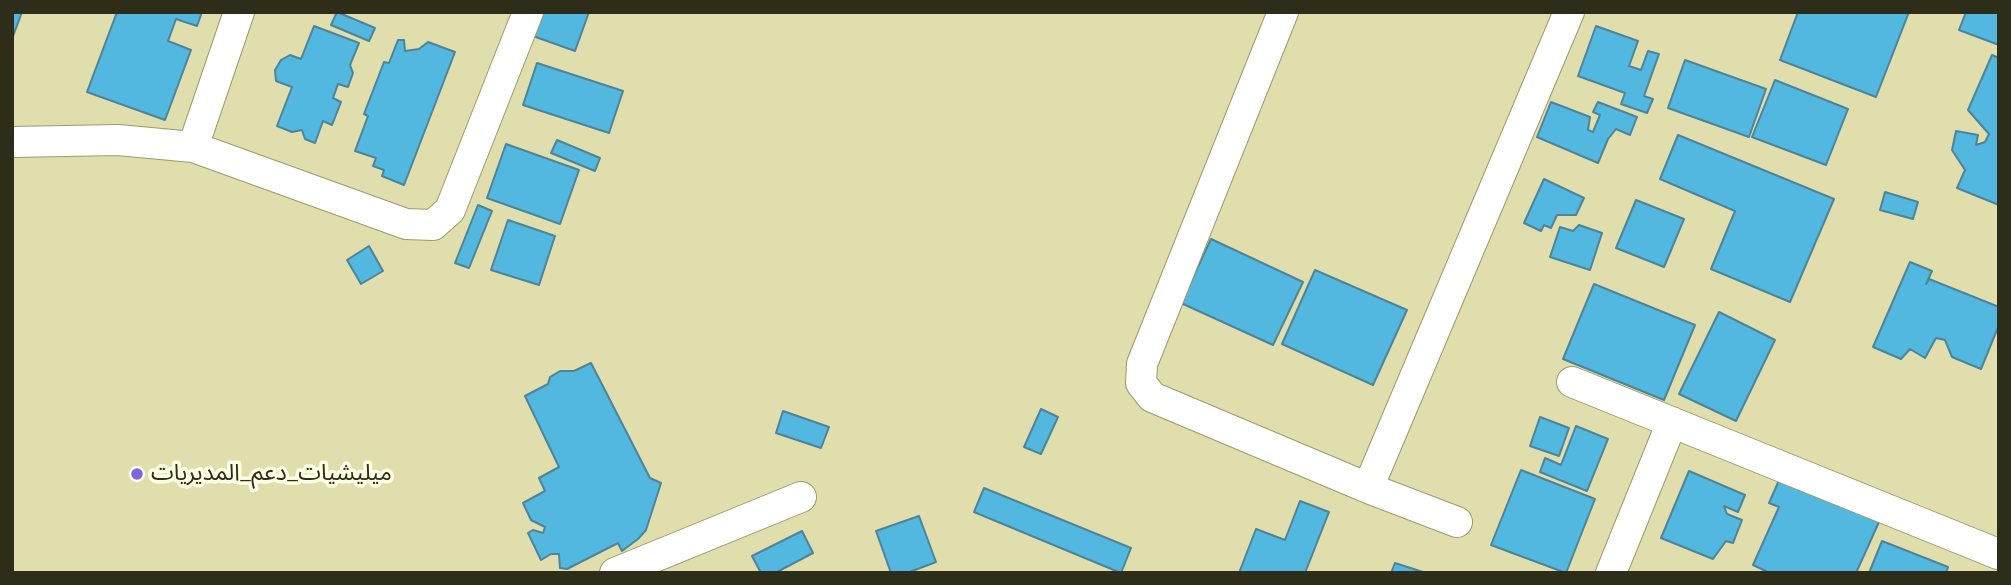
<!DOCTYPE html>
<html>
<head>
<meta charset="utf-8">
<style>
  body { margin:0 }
  #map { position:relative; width:2011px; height:585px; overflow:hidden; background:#dfdeac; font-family:"Nunito Sans",sans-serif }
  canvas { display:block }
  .frame { position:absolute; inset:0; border:14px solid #2d2d19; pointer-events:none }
</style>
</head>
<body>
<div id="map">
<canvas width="2011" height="585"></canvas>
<div class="frame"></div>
</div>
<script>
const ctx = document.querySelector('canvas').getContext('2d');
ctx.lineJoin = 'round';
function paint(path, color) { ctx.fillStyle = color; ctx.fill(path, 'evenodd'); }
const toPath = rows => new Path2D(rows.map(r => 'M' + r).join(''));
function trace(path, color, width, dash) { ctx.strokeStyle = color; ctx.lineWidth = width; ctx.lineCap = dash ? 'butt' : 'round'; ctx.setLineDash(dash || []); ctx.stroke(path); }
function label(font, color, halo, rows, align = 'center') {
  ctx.font = font + ' "Nunito Sans","Noto Sans Arabic",sans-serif'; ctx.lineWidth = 7; ctx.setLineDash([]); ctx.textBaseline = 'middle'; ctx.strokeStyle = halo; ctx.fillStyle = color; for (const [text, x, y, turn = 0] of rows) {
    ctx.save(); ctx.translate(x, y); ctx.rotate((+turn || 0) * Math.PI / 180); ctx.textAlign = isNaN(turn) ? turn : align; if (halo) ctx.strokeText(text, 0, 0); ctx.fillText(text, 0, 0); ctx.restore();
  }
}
const building = toPath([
  [12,12,22,12,12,39,12,12],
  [117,12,202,12,197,26,176,19,168,41,191,50,165,120,87,92,117,12],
  [337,12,375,28,369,41,331,25,337,12],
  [542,12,589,12,575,51,533,36,542,12],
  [1798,12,1909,12,1876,97,1780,60,1798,12],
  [1966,12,1999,12,1999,45,1959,30,1966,12],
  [314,26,359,43,350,65,353,73,348,87,338,84,333,98,341,102,332,125,323,121,315,143,305,139,302,130,292,132,277,126,292,87,276,81,275,70,281,60,290,55,301,59,314,26],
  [1596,26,1638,41,1629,66,1641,70,1648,51,1659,54,1644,96,1653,99,1647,113,1621,104,1625,93,1578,76,1596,26],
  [398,40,404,40,405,51,419,49,428,42,455,52,404,185,382,176,384,170,373,166,376,158,355,151,368,116,364,114,384,62,389,63,398,40],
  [1992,55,1999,58,1999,205,1957,188,1965,170,1952,150,1956,131,1978,135,1976,145,1985,142,1989,134,1968,110,1992,55],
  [1685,60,1766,89,1749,137,1668,108,1685,60],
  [537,63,623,91,609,133,523,105,537,63],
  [1775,80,1848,109,1826,165,1752,137,1775,80],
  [1551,102,1590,117,1588,130,1593,132,1600,115,1593,112,1598,102,1637,117,1630,135,1616,129,1608,139,1598,163,1537,137,1551,102],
  [1678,135,1834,199,1790,302,1711,269,1735,211,1660,179,1678,135],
  [557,140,600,158,595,171,551,153,557,140],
  [506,144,579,170,560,224,487,198,506,144],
  [1544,179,1584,198,1576,215,1557,215,1551,228,1544,225,1541,231,1524,223,1544,179],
  [1885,192,1918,202,1913,219,1880,210,1885,192],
  [1636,200,1684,219,1664,267,1616,248,1636,200],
  [478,205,492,211,469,268,455,263,478,205],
  [508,220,555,236,539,285,491,270,508,220],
  [1579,225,1602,233,1590,270,1550,257,1560,227,1573,231,1579,225],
  [1211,239,1303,282,1273,345,1181,303,1211,239],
  [369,246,383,271,361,284,347,260,369,246],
  [1910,262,1932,271,1926,284,1929,279,1999,307,1999,325,1981,369,1952,357,1945,340,1936,338,1925,358,1910,349,1901,359,1873,347,1910,262],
  [1315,270,1407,310,1373,385,1282,344,1315,270],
  [1594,284,1695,325,1664,400,1563,359,1594,284],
  [1719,312,1775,340,1736,421,1679,394,1719,312],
  [591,363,650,478,661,483,646,530,638,539,622,551,618,543,567,569,560,568,559,554,551,554,541,560,528,533,533,530,543,533,545,527,531,520,523,503,545,491,539,478,559,467,525,396,548,384,550,377,560,371,574,371,591,363],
  [1041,409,1058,417,1041,454,1024,447,1041,409],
  [783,411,829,427,821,448,776,433,783,411],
  [1540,417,1569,428,1559,456,1530,446,1540,417],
  [1576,426,1608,439,1587,491,1540,472,1545,458,1561,465,1576,426],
  [1521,470,1595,499,1566,573,1491,545,1521,470],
  [1689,471,1745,495,1738,512,1724,506,1727,514,1742,520,1733,543,1726,541,1713,559,1661,538,1689,471],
  [1780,478,1879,522,1856,573,1770,573,1753,565,1779,507,1769,503,1780,478],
  [984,488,1131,548,1121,573,974,512,984,488],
  [1300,501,1329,512,1305,573,1239,573,1256,529,1285,540,1300,501],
  [919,516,936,562,907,573,891,573,876,531,919,516],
  [802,531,813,553,775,573,761,573,752,556,802,531],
  [1882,541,1948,567,1946,573,1869,573,1882,541],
  [1395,563,1426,573,1391,573,1395,563]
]);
paint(building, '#53b8e0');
trace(building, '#4e8399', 2);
const minor = toPath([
  [1283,12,1142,364,1141,383,1152,397,1368,488,1457,522],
  [12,142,118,140,193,147,406,224,433,225,450,210,528,12],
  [193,147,239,12],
  [1572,382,1998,554],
  [1368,488,1569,12],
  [615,573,801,497],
  [1611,573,1672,422]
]);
trace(minor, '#9c9b6b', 32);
trace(minor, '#fff', 30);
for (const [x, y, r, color] of [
  [137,474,7,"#7c67e3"]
]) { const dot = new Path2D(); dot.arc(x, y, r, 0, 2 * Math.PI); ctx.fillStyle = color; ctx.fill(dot); trace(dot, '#fefee4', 2.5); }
label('23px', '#2d2d19', '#fefee4', [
  ["ميليشيات_دعم_المديريات",151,474]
], 'left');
</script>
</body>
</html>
